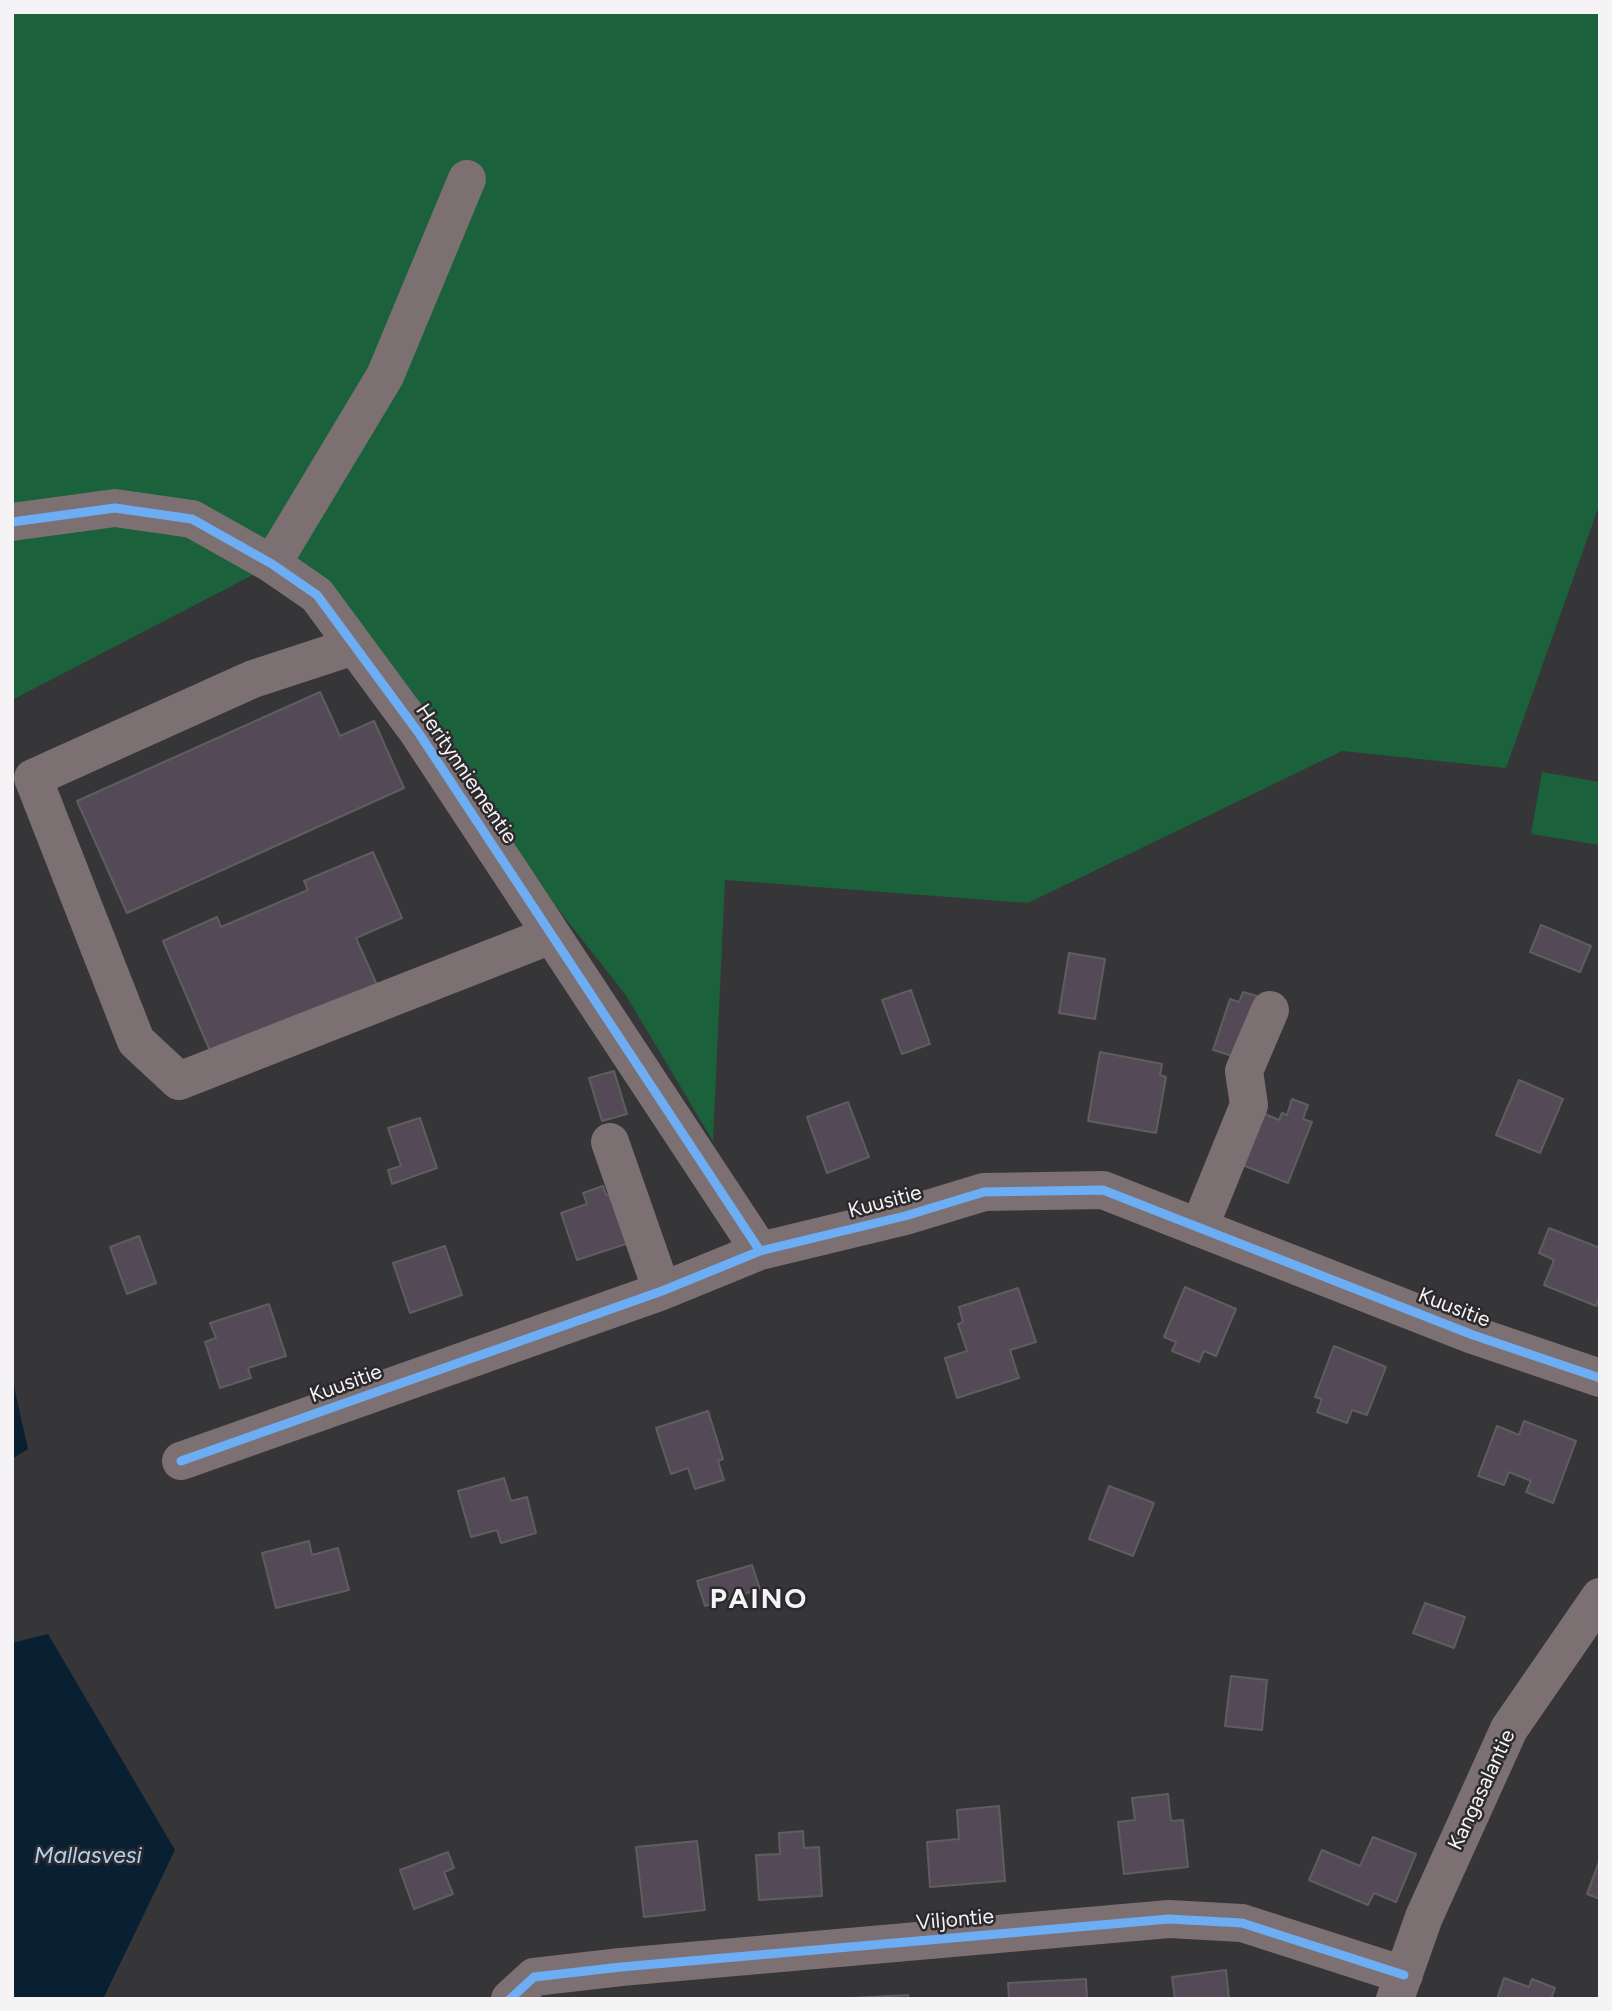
<!DOCTYPE html>
<html>
<head>
<meta charset="utf-8">
<style>
  body { margin:0 }
  #map { position:relative; width:1612px; height:2011px; overflow:hidden; background:#363537; font-family:Figtree,sans-serif }
  canvas { display:block }
  .frame { position:absolute; inset:0; border:14px solid #f6f3f6; pointer-events:none }
</style>
</head>
<body>
<div id="map">
<canvas width="1612" height="2011"></canvas>
<div class="frame"></div>
</div>
<script>
const ctx = document.querySelector('canvas').getContext('2d');
ctx.lineJoin = 'round';
function paint(path, color) { ctx.fillStyle = color; ctx.fill(path, 'evenodd'); }
const toPath = rows => new Path2D(rows.map(r => 'M' + r).join(''));
function trace(path, color, width, dash) { ctx.strokeStyle = color; ctx.lineWidth = width; ctx.lineCap = dash ? 'butt' : 'round'; ctx.setLineDash(dash || []); ctx.stroke(path); }
function label(font, color, halo, rows, align = 'center') {
  ctx.font = font + ' Figtree,sans-serif'; ctx.lineWidth = 5; ctx.setLineDash([]); ctx.textBaseline = 'middle'; ctx.strokeStyle = halo; ctx.fillStyle = color; for (const [text, x, y, turn = 0] of rows) {
    ctx.save(); ctx.translate(x, y); ctx.rotate((+turn || 0) * Math.PI / 180); ctx.textAlign = isNaN(turn) ? turn : align; if (halo) ctx.strokeText(text, 0, 0); ctx.fillText(text, 0, 0); ctx.restore();
  }
}
paint(toPath([
  [12,12,1600,12,1600,503,1506,768,1342,751,1028,903,725,880,713,1141,625,994,418,732,272,565,12,700],
  [1542,772,1600,782,1600,845,1531,834]
]), '#1b613c');
paint(toPath([
  [12,1378,28,1449,12,1459],
  [48,1634,175,1850,103,1999,12,1999,12,1643]
]), '#092033');
const building = toPath([
  [320,692,340,736,374,721,404,788,127,913,77,801,320,692],
  [373,852,402,918,356,938,378,987,213,1058,163,941,217,917,221,927,308,890,304,881,373,852],
  [1541,925,1591,946,1580,972,1530,952,1541,925],
  [1069,953,1105,959,1095,1019,1059,1013,1069,953],
  [911,990,930,1044,902,1054,882,1000,911,990],
  [1243,992,1257,996,1236,1057,1213,1050,1230,999,1239,1002,1243,992],
  [1100,1052,1162,1064,1160,1075,1166,1077,1156,1133,1088,1121,1100,1052],
  [614,1071,627,1114,602,1121,589,1078,614,1071],
  [1519,1080,1563,1099,1540,1153,1496,1135,1519,1080],
  [1292,1099,1308,1105,1303,1119,1312,1122,1288,1183,1240,1164,1260,1112,1279,1120,1282,1113,1287,1115,1292,1099],
  [848,1102,869,1157,827,1173,807,1117,848,1102],
  [420,1118,437,1168,392,1184,388,1170,401,1166,388,1128,420,1118],
  [603,1186,606,1195,613,1193,629,1243,577,1260,561,1213,587,1204,583,1193,603,1186],
  [1549,1228,1600,1248,1600,1296,1596,1306,1544,1285,1554,1260,1539,1253,1549,1228],
  [139,1236,156,1283,127,1294,110,1247,139,1236],
  [445,1246,462,1295,410,1313,393,1263,445,1246],
  [1185,1287,1236,1309,1216,1356,1204,1351,1199,1362,1172,1351,1176,1342,1164,1337,1185,1287],
  [1018,1288,1036,1342,1010,1350,1019,1378,957,1398,945,1358,967,1351,958,1324,963,1322,959,1307,1018,1288],
  [269,1304,286,1356,248,1368,251,1378,220,1388,205,1342,216,1338,210,1323,269,1304],
  [1334,1346,1386,1367,1367,1415,1352,1410,1347,1423,1317,1412,1322,1399,1315,1397,1334,1346],
  [708,1411,723,1459,718,1461,724,1480,695,1489,688,1468,671,1474,656,1428,708,1411],
  [1524,1421,1576,1441,1553,1503,1526,1492,1531,1481,1509,1472,1504,1485,1478,1476,1497,1426,1519,1435,1524,1421],
  [504,1478,511,1501,527,1497,536,1533,501,1543,497,1530,471,1537,458,1491,504,1478],
  [1109,1486,1154,1503,1133,1556,1089,1539,1109,1486],
  [309,1541,312,1555,338,1548,349,1590,276,1608,262,1553,309,1541],
  [752,1565,760,1589,705,1606,697,1581,752,1565],
  [1425,1603,1465,1617,1454,1648,1413,1633,1425,1603],
  [1231,1676,1267,1680,1262,1730,1225,1726,1231,1676],
  [1168,1794,1171,1821,1183,1820,1188,1867,1124,1874,1118,1822,1135,1820,1132,1798,1168,1794],
  [999,1806,1005,1881,930,1887,927,1842,959,1839,957,1810,999,1806],
  [803,1831,804,1848,819,1847,822,1896,759,1900,756,1855,780,1854,779,1833,803,1831],
  [1373,1837,1416,1854,1396,1902,1374,1893,1368,1905,1309,1880,1322,1850,1360,1866,1373,1837],
  [697,1841,705,1910,644,1917,636,1847,697,1841],
  [448,1852,454,1868,444,1872,453,1894,414,1909,400,1870,448,1852],
  [1600,1859,1600,1899,1587,1894,1600,1859],
  [1226,1970,1229,1999,1175,1999,1172,1977,1226,1970],
  [1504,1978,1529,1987,1532,1979,1555,1988,1551,1999,1497,1999,1504,1978],
  [1086,1979,1087,1999,1009,1999,1008,1983,1086,1979],
  [908,1995,909,1999,852,1999,852,1998,908,1995]
]);
paint(building, '#544957');
trace(building, '#5f5e5f', 2);
trace(toPath([
  [12,522,115,508,192,519,272,564,317,595,418,732,760,1251],
  [272,564,385,376,467,179],
  [354,646,253,679,33,778,136,1041,179,1081,551,935],
  [610,1142,662,1291],
  [1199,1228,1249,1105,1244,1071,1270,1010],
  [181,1461,662,1291,760,1251,905,1216,984,1192,1103,1190,1473,1335,1600,1378],
  [510,1999,534,1977,621,1967,1169,1919,1242,1923,1404,1975],
  [1395,1999,1424,1917,1509,1729,1600,1597]
]), '#7c7073', 38);
trace(toPath([
  [12,522,115,508,192,519,272,564,317,595,418,732,760,1251],
  [181,1461,662,1291,760,1251,905,1216,984,1192,1103,1190,1473,1335,1600,1378],
  [510,1999,534,1977,621,1967,1169,1919,1242,1923,1404,1975]
]), '#6dadf4', 9);
label('21px', '#f6f3f6', '#2d2a2e', [
  ["Heritynniementie",466,774,56],
  ["Kuusitie",885,1202,-15],
  ["Kuusitie",1454,1308,21],
  ["Kuusitie",346,1384,-20],
  ["Kangasalantie",1482,1790,-65],
  ["Viljontie",955,1920,-5]
]);
label('italic 23px', '#aed3f6', '#2d2a2e', [
  ["Mallasvesi",88,1856]
]);
ctx.letterSpacing = '2px';
label('bold 28px', '#f6f3f6', '#2d2a2e', [
  ["PAINO",759,1600]
]);
ctx.letterSpacing = '0px';
</script>
</body>
</html>
